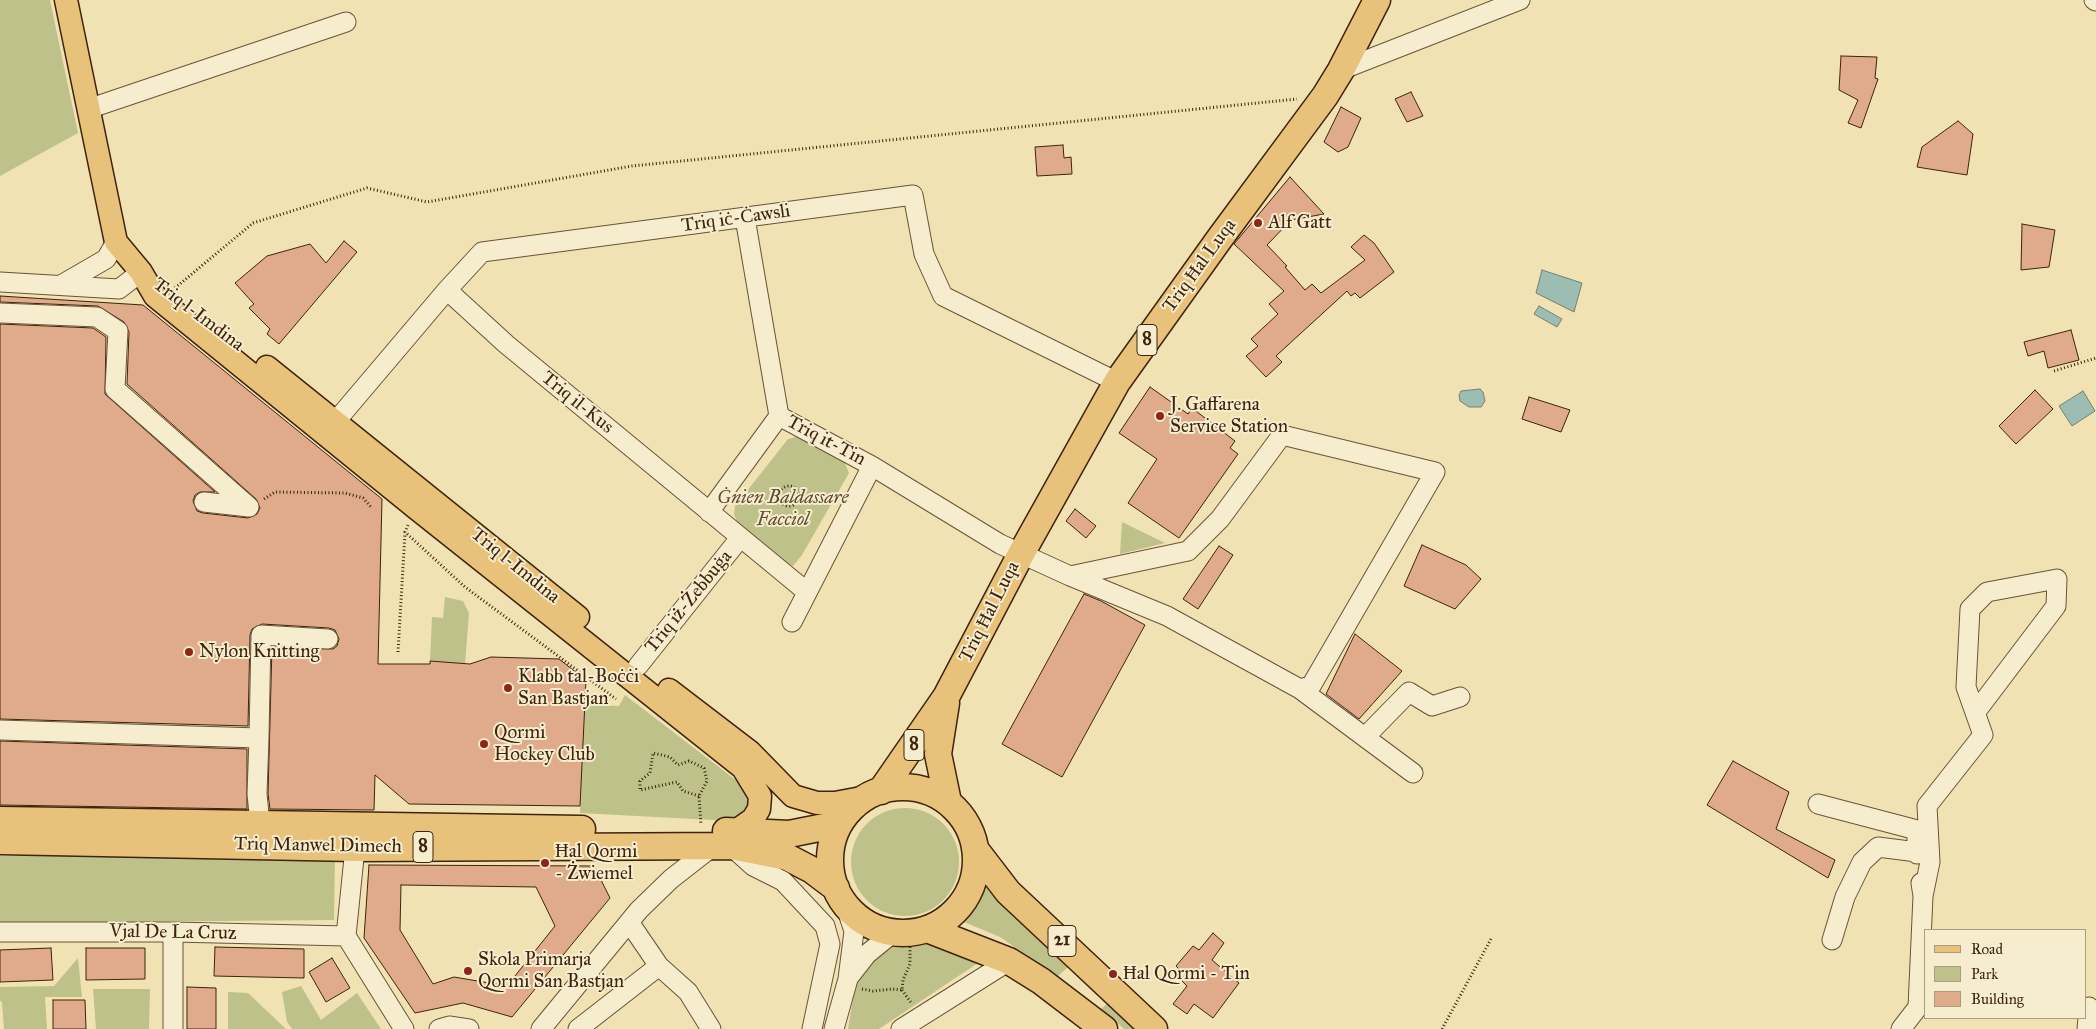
<!DOCTYPE html>
<html>
<head>
<meta charset="utf-8">
<style>
  body { margin:0 }
  #map { position:relative; width:2096px; height:1029px; overflow:hidden; background:#f1e2b4; font-family:"IM FELL Great Primer",serif }
  canvas { display:block }
  .legend { position:absolute; left:1924px; top:929px; width:162px; height:90px; box-sizing:border-box; background:#f6ecce; border:1px solid #ac9c81; margin:0; padding:6px 9px; list-style:none; font-size:15px; color:#3e230d }
  .legend li { display:flex; align-items:center; gap:10px; height:25px }
  .legend b { width:25px; border:1px solid #ac9c81 }
</style>
</head>
<body>
<div id="map">
<canvas width="2096" height="1029"></canvas>
<ul class="legend">
<li><b style="height:6px;background:#e8c17a"></b>Road</li>
<li><b style="height:14px;background:#bec28a"></b>Park</li>
<li><b style="height:14px;background:#dfab8b"></b>Building</li>
</ul>
</div>
<script>
const ctx = document.querySelector('canvas').getContext('2d');
ctx.lineJoin = 'round';
function paint(path, color) { ctx.fillStyle = color; ctx.fill(path, 'evenodd'); }
const toPath = rows => new Path2D(rows.map(r => 'M' + r).join(''));
function trace(path, color, width, dash) { ctx.strokeStyle = color; ctx.lineWidth = width; ctx.lineCap = dash ? 'butt' : 'round'; ctx.setLineDash(dash || []); ctx.stroke(path); }
function label(font, color, halo, rows, align = 'center') {
  ctx.font = font + ' "IM FELL Great Primer",serif'; ctx.lineWidth = 4; ctx.setLineDash([]); ctx.textBaseline = 'middle'; ctx.strokeStyle = halo; ctx.fillStyle = color; for (const [text, x, y, turn = 0] of rows) {
    ctx.save(); ctx.translate(x, y); ctx.rotate((+turn || 0) * Math.PI / 180); ctx.textAlign = isNaN(turn) ? turn : align; if (halo) ctx.strokeText(text, 0, 0); ctx.fillText(text, 0, 0); ctx.restore();
  }
}
paint(toPath([
  [0,0,50,0,78,133,0,176],
  [799,436,845,463,849,473,802,555,793,566,784,562,737,522,734,514,735,506,788,439],
  [1122,522,1165,543,1120,554],
  [445,597,463,601,469,613,465,664,430,661,432,617,443,618],
  [625,695,741,784,749,801,746,815,732,821,580,813,584,705,619,706],
  '851 862a54 54 0 1 1 108 0a54 54 0 1 1-108 0Z',
  [335,855,334,920,0,923,0,856],
  [985,885,1068,967,1057,977,1000,937,964,922,978,904],
  [926,943,978,963,879,1029,848,1029,857,975,890,946],
  [78,958,82,997,45,997,47,1029,4,1029,2,1002,0,1001,0,987,54,986],
  [301,986,321,1020,357,993,381,1029,292,1029,287,1022,282,992],
  [93,989,150,989,149,1029,96,1029],
  [228,992,248,993,286,1029,228,1029],
  [1107,1004,1134,1029,1124,1029,1101,1009]
]), '#bec28a');
const water = toPath([
  [1542,270,1582,283,1574,312,1536,293,1542,270],
  [1539,306,1562,319,1557,327,1534,314,1539,306],
  [1480,389,1483,392,1485,401,1481,407,1469,407,1460,401,1459,395,1461,391,1480,389],
  [2083,391,2095,411,2072,426,2059,406,2083,391]
]);
paint(water, '#9bbdb2');
trace(water, '#767f70', 1);
const building = toPath([
  [1841,56,1877,57,1875,78,1878,79,1861,128,1848,123,1858,100,1839,90,1841,56],
  [1411,92,1423,116,1407,122,1395,99,1411,92],
  [1341,107,1361,118,1348,147,1338,152,1324,142,1341,107],
  [1958,121,1973,134,1967,175,1917,167,1922,147,1958,121],
  [1063,145,1064,158,1071,157,1072,174,1037,176,1035,147,1063,145],
  [1290,177,1324,214,1291,220,1267,245,1287,266,1285,267,1305,290,1312,284,1321,293,1365,260,1351,247,1364,235,1374,243,1394,272,1360,298,1355,293,1351,296,1347,291,1276,356,1282,362,1266,377,1246,356,1258,346,1251,339,1278,314,1269,304,1284,291,1234,244,1290,177],
  [2022,224,2055,230,2049,267,2021,270,2022,224],
  [344,241,357,252,279,344,267,334,270,329,249,308,254,304,235,283,267,256,310,244,326,263,344,241],
  [0,296,143,305,382,499,378,664,430,664,430,661,470,664,491,657,559,659,586,680,580,806,409,804,375,775,374,810,270,809,268,794,272,647,333,649,337,646,339,639,335,630,329,628,262,624,252,629,250,635,248,726,0,719,0,324,93,328,106,337,105,394,215,492,200,492,195,495,193,501,197,511,203,513,248,518,257,514,260,508,256,499,127,384,129,332,124,322,98,306,0,302,0,296],
  [2071,330,2079,360,2048,368,2044,351,2028,356,2024,342,2071,330],
  [1150,387,1188,414,1192,408,1235,441,1230,448,1238,454,1179,538,1128,503,1157,459,1119,433,1150,387],
  [2035,390,2053,409,2016,444,1999,426,2035,390],
  [1529,397,1570,410,1561,432,1522,419,1529,397],
  [1075,509,1096,526,1086,538,1066,521,1075,509],
  [1422,545,1466,565,1481,579,1455,609,1404,586,1422,545],
  [1219,546,1233,555,1198,609,1183,599,1219,546],
  [1084,594,1101,601,1145,625,1062,777,1002,744,1084,594],
  [1355,634,1402,671,1359,719,1326,694,1355,634],
  [0,741,247,749,247,809,0,805,0,741],
  [1733,761,1789,792,1776,829,1835,860,1828,878,1707,805,1733,761],
  [369,865,594,866,610,898,512,1017,463,1003,415,1013,364,938,369,865],
  [401,885,536,887,555,926,507,986,454,977,433,984,400,930,401,885],
  [1213,933,1224,943,1212,960,1239,983,1213,1018,1194,1004,1187,1014,1173,1004,1187,986,1182,981,1185,975,1176,966,1193,946,1199,950,1213,933],
  [215,947,304,949,304,978,214,976,215,947],
  [51,948,53,980,0,982,0,950,51,948],
  [86,948,145,948,145,979,86,980,86,948],
  [332,958,350,988,326,1002,309,972,332,958],
  [187,987,216,988,216,1029,187,1029,187,987],
  [53,1000,85,1000,86,1029,53,1029,53,1000]
]);
paint(building, '#dfab8b');
trace(building, '#3e230d', 1);
const minor = toPath([
  [2094,0,2096,1],
  [1341,70,1520,0],
  [88,109,346,22],
  [745,218,779,416,872,466,1000,544,1070,576,1167,616,1300,689,1311,686,1435,472,1282,435,1220,519,1188,551,1070,576],
  [0,282,119,289,141,272],
  [61,285,106,259,116,242],
  [447,290,506,344,807,592],
  [0,313,97,317,118,331,115,389,249,507,204,502],
  [336,421,447,290,482,252,913,195,924,254,943,296,1117,382],
  [709,512,779,416],
  [792,622,872,466],
  [638,666,740,538],
  [1300,689,1413,773],
  [0,730,259,738,261,635,328,639],
  [1365,737,1409,692,1432,706,1460,697],
  [1818,804,1917,830,1917,854],
  [256,824,259,814,257,794,259,738],
  [732,847,753,866,783,881,825,926,830,944,812,1029],
  [355,848,346,936,404,1029],
  [1923,896,1930,862,1927,806,1983,735,1966,687,1970,609,1987,592,2057,579,2056,606,1975,713],
  [629,922,659,966,688,992,711,1029],
  [0,932,173,932,346,936],
  [1832,940,1845,897,1862,862,1878,847,1917,852],
  [849,977,867,954,894,932],
  [173,1029,173,932],
  [439,1029,449,1026,469,1029],
  [541,1029,639,910,671,879,712,847],
  [578,1029,659,966],
  [834,1029,848,979,854,931,845,904],
  [901,1029,1009,961],
  [1901,1029,1918,1007,1923,896,1921,883],
  [2087,1029,2089,1007]
]);
const major = toPath([
  [66,0,116,242,141,272,155,296,416,508,743,768,760,796,759,809,753,819,736,831],
  [267,367,578,617],
  [669,690,750,752,793,796,817,803,835,803,867,797]
]);
const highway = toPath([
  [946,703,938,754,948,802],
  '830 860a73 73 0 1 1 146 0a73 73 0 1 1-146 0Z',
  [881,791,946,697,1021,554,1117,382,1220,238,1325,96,1341,70,1377,0],
  [0,820,582,829],
  [726,831,789,834,839,824],
  [0,841,355,848,731,846,787,857,812,870,836,888],
  [975,849,1008,892,1154,1029],
  [927,929,1009,961,1041,981,1104,1029]
]);
trace(minor, '#6b5337', 21);
trace(major, '#3e230d', 25);
trace(highway, '#3e230d', 29);
trace(toPath([
  [175,288,253,223,367,188,427,202,632,166,1297,99],
  [2054,371,2096,358],
  '779 496a10 10 0 1 1 20 0a10 10 0 1 1-20 0Z',
  [264,499,275,492,345,493,363,498,372,508],
  [408,525,405,532,465,587,616,699],
  [398,652,405,533],
  [699,796,683,791,677,782,640,790,640,781,650,773,653,753,670,757,678,765,689,761,704,768,707,781,699,796,701,825],
  [862,989,873,991,893,989,902,990,903,980,910,964,910,941],
  [902,990,912,1004],
  [1442,1029,1491,939]
]), '#3e230d', 3, [1, 2.5]);
trace(minor, '#f6ecce', 19);
trace(major, '#e8c17a', 22);
trace(highway, '#e8c17a', 26);
for (const [x, y, r, color] of [
  [1258,223,5,"#8f2418"],
  [1160,416,5,"#8f2418"],
  [189,652,5,"#8f2418"],
  [508,688,5,"#8f2418"],
  [484,744,5,"#8f2418"],
  [545,863,5,"#8f2418"],
  [468,971,5,"#8f2418"],
  [1113,974,5,"#8f2418"]
]) { const dot = new Path2D(); dot.arc(x, y, r, 0, 2 * Math.PI); ctx.fillStyle = color; ctx.fill(dot); trace(dot, '#f6ecce', 2); }
for (const [x, y, w] of [
  [1147,340,20],
  [914,745,20],
  [423,847,20],
  [1062,941,28]
]) { const box = new Path2D(); box.roundRect(x - w / 2, y - 15.5, w, 31, 4); ctx.fillStyle = '#f6ecce'; ctx.fill(box); trace(box, '#3e230d', 1); }
label('bold 18px', '#3e230d', null, [
  ["8",1147,340],
  ["8",914,745],
  ["8",423,847],
  ["21",1062,941]
]);
label('19px', '#3e230d', '#f6ecce', [
  ["Triq iċ-Ċawsli",736,219,-8],
  ["Triq Ħal Luqa",1200,266,-54],
  ["Triq l-Imdina",198,315,37],
  ["Triq il-Kus",577,403,39],
  ["Triq it-Tin",826,441,28],
  ["Triq l-Imdina",515,566,39],
  ["Triq iż-Żebbuġa",689,602,-51],
  ["Triq Ħal Luqa",990,612,-63],
  ["Triq Manwel Dimech",318,846,1],
  ["Vjal De La Cruz",173,933,1]
]);
label('19px', '#3e230d', '#f6ecce', [
  ["Alf Gatt",1268,223],
  ["J. Gaffarena",1170,405],
  ["Service Station",1170,427],
  ["Nylon Knitting",199,652],
  ["Klabb tal-Boċċi",518,677],
  ["San Bastjan",518,699],
  ["Qormi",494,733],
  ["Hockey Club",494,755],
  ["Ħal Qormi",555,852],
  ["- Żwiemel",555,874],
  ["Skola Primarja",478,960],
  ["Qormi San Bastjan",478,982],
  ["Ħal Qormi - Tin",1123,974]
], 'left');
label('italic 19px', '#5e4b2c', '#f6ecce', [
  ["Ġnien Baldassare",783,498],
  ["Facciol",783,520]
]);
</script>
</body>
</html>
